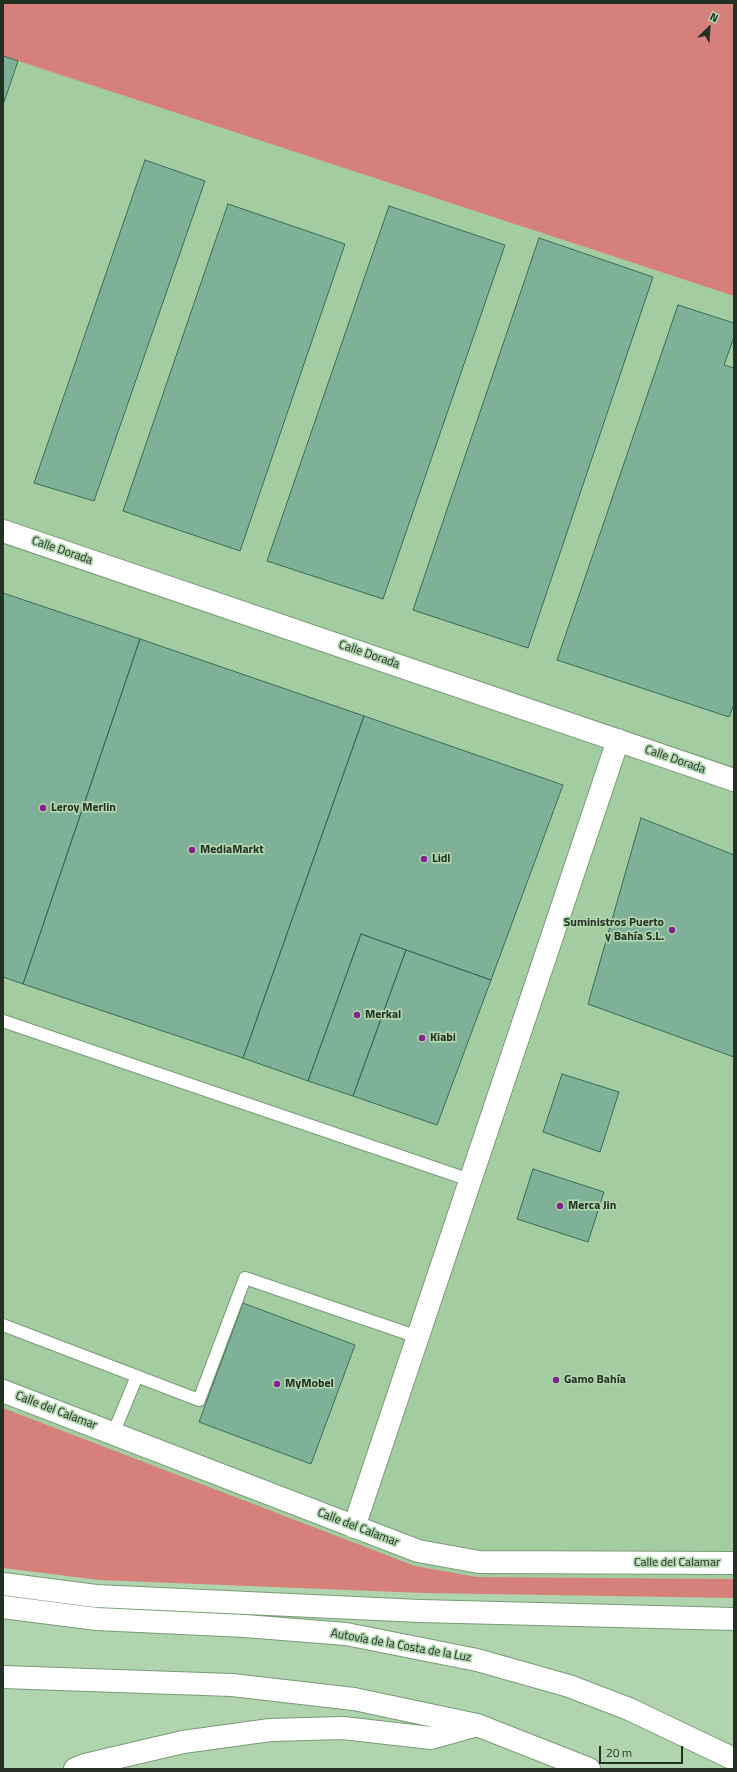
<!DOCTYPE html>
<html>
<head>
<meta charset="utf-8">
<style>
  body { margin:0 }
  #map { position:relative; width:737px; height:1772px; overflow:hidden; background:#b0d4ae; font-family:"Titillium Web",sans-serif }
  canvas { display:block }
  .frame { position:absolute; inset:0; border:4px solid #233122; pointer-events:none }
  .north { position:absolute; left:689px; top:8px; width:40px; height:40px; -webkit-text-stroke:3px #b0d4ae; paint-order:stroke; rotate:25deg; font-size:11px; font-weight:700; line-height:16px; text-align:center; color:#233122 }
  .north::after { content:''; display:block; margin:auto; width:14px; height:18px; background:#233122; clip-path:polygon(50% 0,100% 100%,50% 72%,0 100%) }
  .scale { position:absolute; left:599px; top:1746px; width:84px; height:18px; box-sizing:border-box; border:2px solid #233122; border-top:0; padding-left:5px; font-size:12px; line-height:14px; white-space:nowrap; color:#233122; -webkit-text-stroke:3px #b0d4ae; paint-order:stroke }
</style>
</head>
<body>
<div id="map">
<canvas width="737" height="1772"></canvas>
<div class="frame"></div>
<div class="north">N</div>
<div class="scale">20 m</div>
</div>
<script>
const ctx = document.querySelector('canvas').getContext('2d');
ctx.lineJoin = 'round';
function paint(path, color) { ctx.fillStyle = color; ctx.fill(path, 'evenodd'); }
const toPath = rows => new Path2D(rows.map(r => 'M' + r).join(''));
function trace(path, color, width, dash) { ctx.strokeStyle = color; ctx.lineWidth = width; ctx.lineCap = dash ? 'butt' : 'round'; ctx.setLineDash(dash || []); ctx.stroke(path); }
function label(font, color, halo, rows, align = 'center') {
  ctx.font = font + ' "Titillium Web",sans-serif'; ctx.lineWidth = 3.5; ctx.setLineDash([]); ctx.textBaseline = 'middle'; ctx.strokeStyle = halo; ctx.fillStyle = color; for (const [text, x, y, turn = 0] of rows) {
    ctx.save(); ctx.translate(x, y); ctx.rotate((+turn || 0) * Math.PI / 180); ctx.textAlign = isNaN(turn) ? turn : align; if (halo) ctx.strokeText(text, 0, 0); ctx.fillText(text, 0, 0); ctx.restore();
  }
}
paint(toPath([
  [3,56,734,296,734,1579,477,1577,415,1566,3,1408]
]), '#a3cca0');
paint(toPath([
  [3,3,734,3,734,296,3,56],
  [3,1408,415,1566,477,1577,734,1579,734,1598,423,1593,99,1580,3,1568]
]), '#d6807b');
const building = toPath([
  [3,56,18,61,3,105,3,56],
  [145,160,205,181,94,501,34,483,145,160],
  [228,204,345,244,240,551,123,511,228,204],
  [389,206,505,245,383,599,267,561,389,206],
  [539,238,653,277,528,648,413,610,539,238],
  [678,305,734,323,734,337,724,365,734,368,734,704,729,717,557,660,678,305],
  [3,593,140,639,23,984,3,977,3,593],
  [140,639,364,716,243,1058,23,984,140,639],
  [364,716,563,785,491,980,361,934,308,1081,243,1058,364,716],
  [641,818,734,855,734,1057,588,1004,641,818],
  [361,934,406,950,353,1096,308,1081,361,934],
  [406,950,491,980,437,1125,353,1096,406,950],
  [562,1074,619,1092,600,1152,543,1132,562,1074],
  [533,1169,604,1192,588,1242,517,1219,533,1169],
  [243,1303,355,1345,311,1464,199,1422,243,1303]
]);
paint(building, '#7fb199');
trace(building, '#3b6c56', 1);
const lane = toPath([
  [3,1021,470,1180],
  [3,1325,199,1400,245,1278,418,1337],
  [113,1434,137,1376]
]);
const street = toPath([
  [3,531,734,780],
  [3,1391,418,1551,479,1562,734,1563],
  [354,1527,618,740]
]);
const highway = toPath([
  [3,1584,96,1596,420,1611,734,1619],
  [3,1607,97,1619,245,1626,346,1634,477,1660,569,1686,629,1709,734,1759],
  [3,1677,232,1685,354,1699,477,1725,589,1769],
  [75,1769,85,1765,183,1742,270,1730,343,1728,431,1738,474,1726]
]);
trace(lane, '#799b77', 14);
trace(street, '#799b77', 24);
trace(highway, '#799b77', 24);
trace(lane, '#fff', 12);
trace(street, '#fff', 22);
trace(highway, '#fff', 22);
for (const [x, y, r, color] of [
  [43,808,4,"#82228d"],
  [192,850,4,"#82228d"],
  [424,859,4,"#82228d"],
  [672,930,4,"#82228d"],
  [357,1015,4,"#82228d"],
  [422,1038,4,"#82228d"],
  [560,1206,4,"#82228d"],
  [556,1380,4,"#82228d"],
  [277,1384,4,"#82228d"]
]) { const dot = new Path2D(); dot.arc(x, y, r, 0, 2 * Math.PI); ctx.fillStyle = color; ctx.fill(dot); trace(dot, '#b0d4ae', 1.5); }
label('12px', '#233122', '#b0d4ae', [
  ["Calle Dorada",62,551,19],
  ["Calle Dorada",369,655,19],
  ["Calle Dorada",675,760,19],
  ["Calle del Calamar",56,1411,21],
  ["Calle del Calamar",358,1528,21],
  ["Calle del Calamar",677,1563],
  ["Autovía de la Costa de la Luz",401,1646,10]
]);
label('bold 12px', '#233122', '#b0d4ae', [
  ["Leroy Merlin",51,808],
  ["MediaMarkt",200,850],
  ["Lidl",432,859],
  ["Suministros Puerto",664,923,"right"],
  ["y Bahía S.L.",664,937,"right"],
  ["Merkal",365,1015],
  ["Kiabi",430,1038],
  ["Merca Jin",568,1206],
  ["Gamo Bahía",564,1380],
  ["MyMobel",285,1384]
], 'left');
</script>
</body>
</html>
